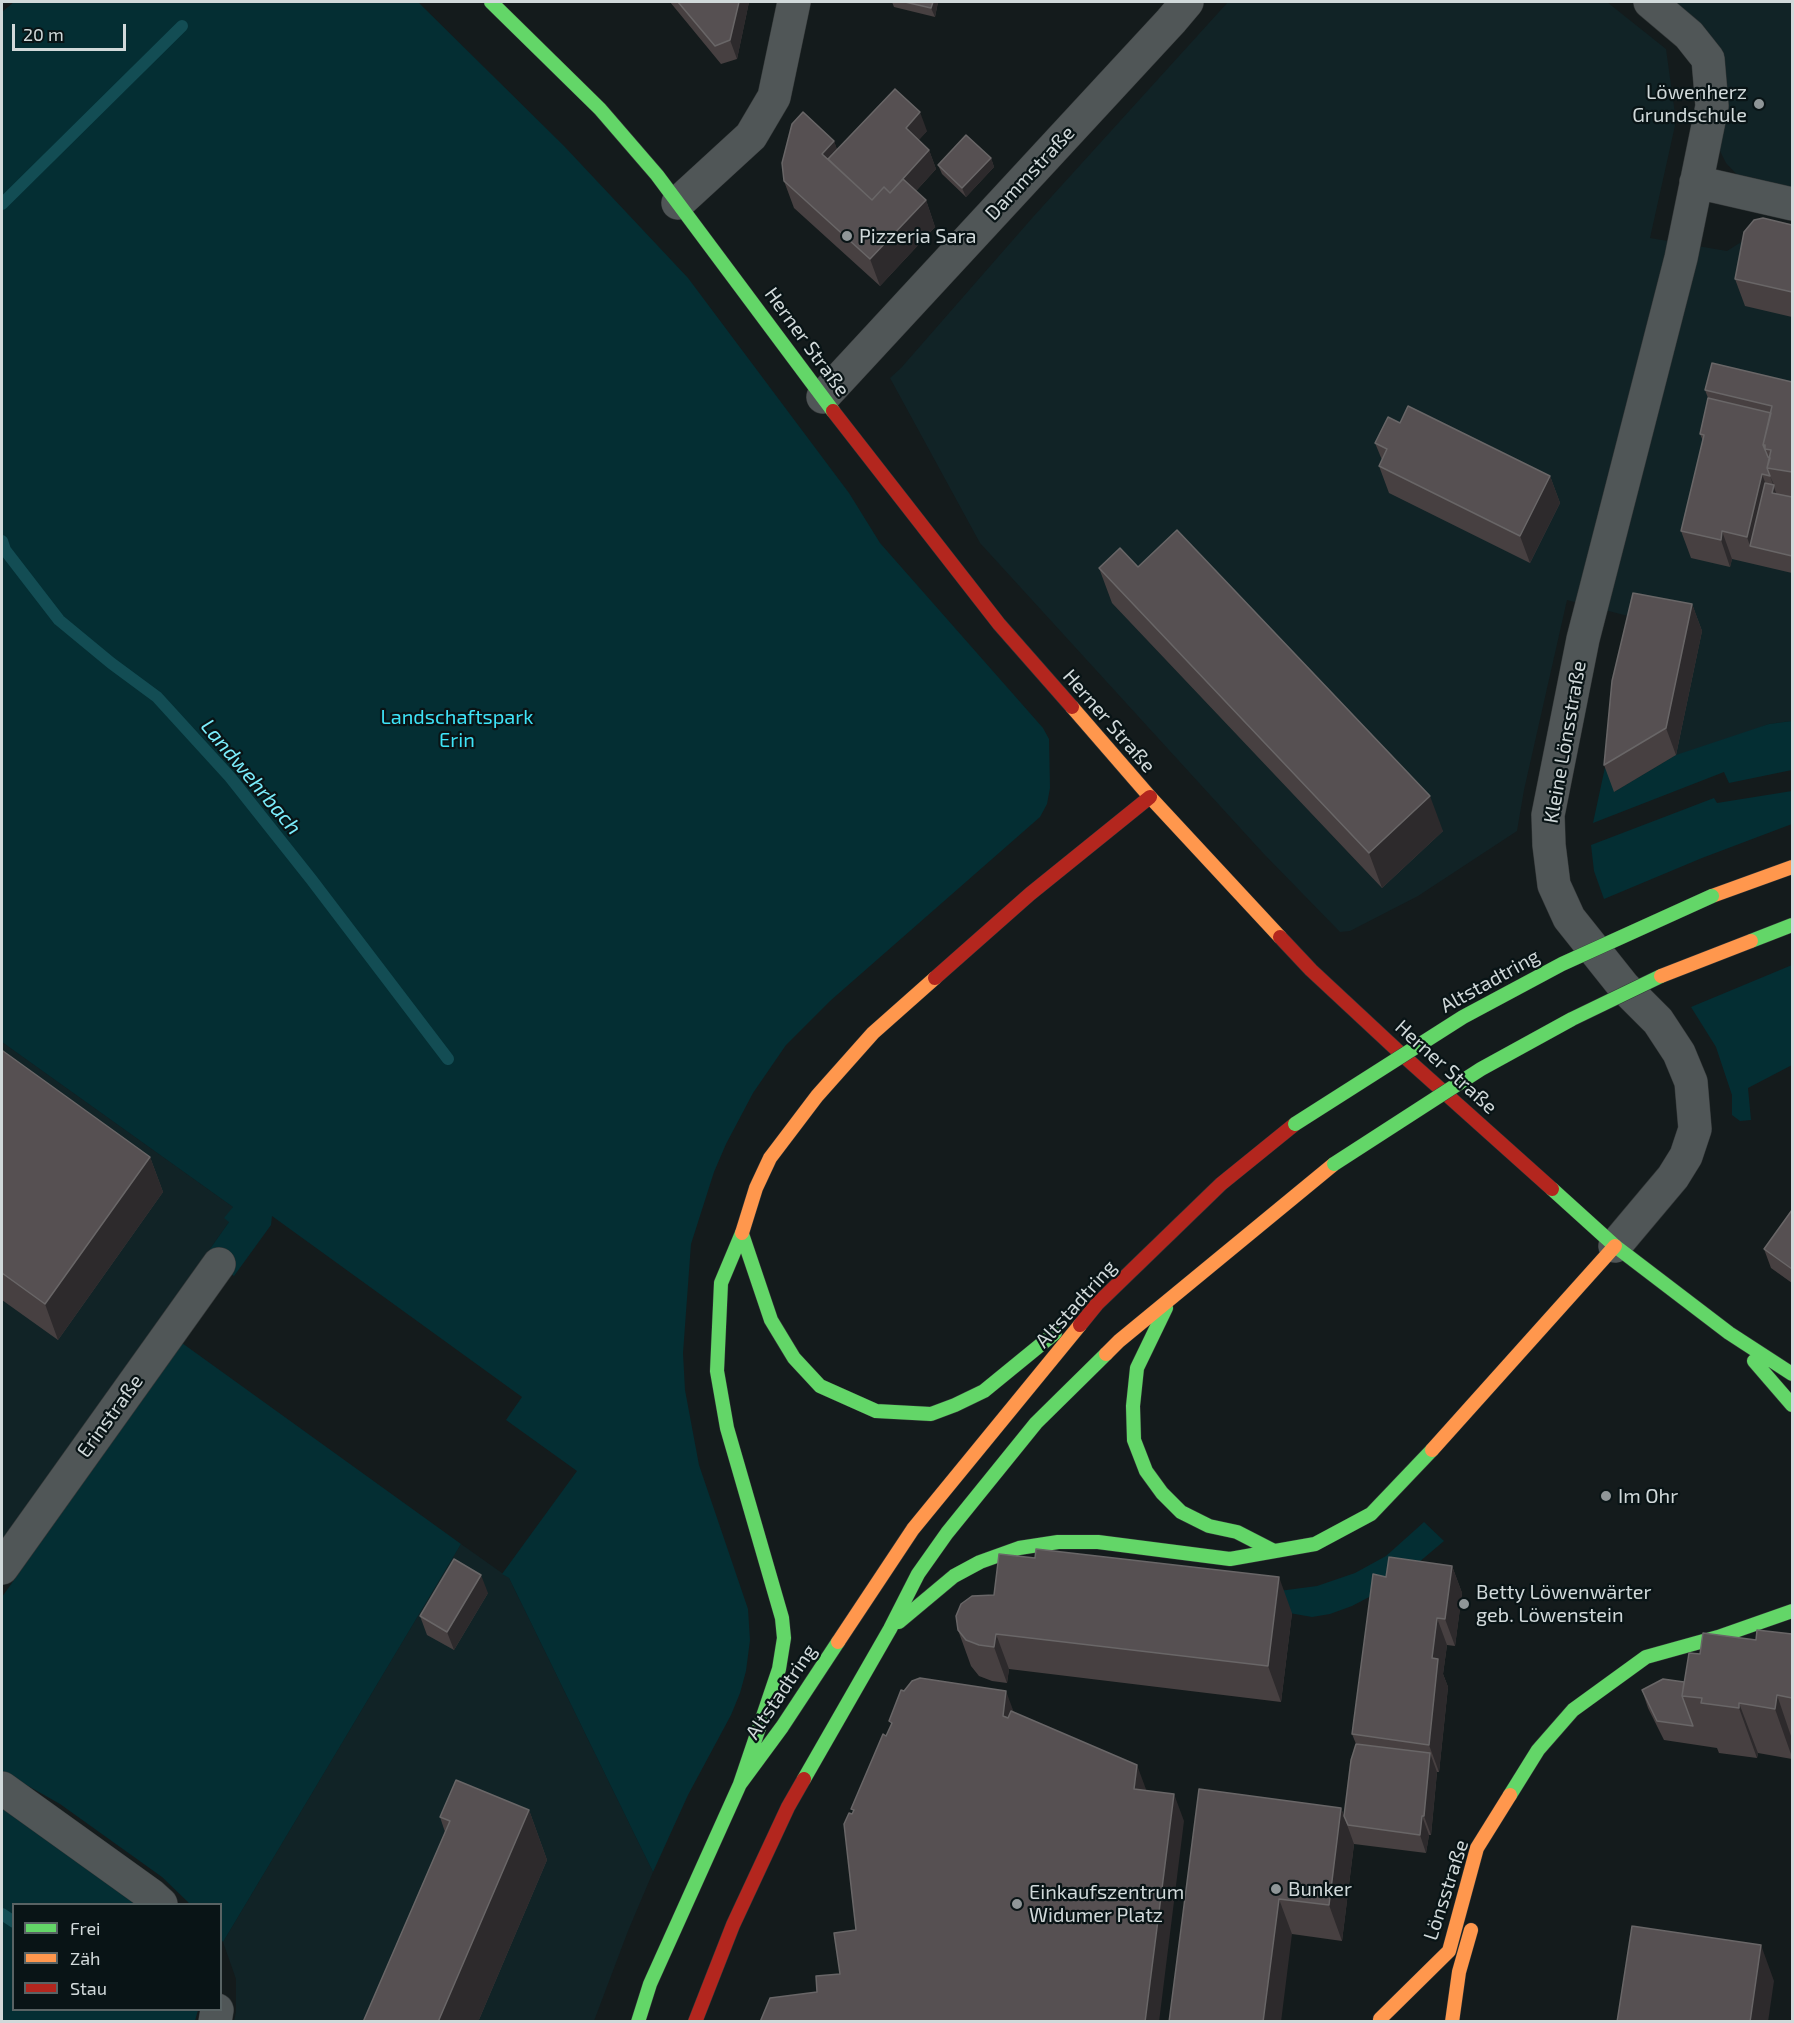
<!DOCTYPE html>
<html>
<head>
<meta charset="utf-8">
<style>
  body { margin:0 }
  #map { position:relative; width:1794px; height:2023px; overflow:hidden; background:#141b1c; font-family:"Exo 2",sans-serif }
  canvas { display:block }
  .frame { position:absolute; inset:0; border:3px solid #d1d9da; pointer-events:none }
  .legend { position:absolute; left:12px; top:1903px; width:210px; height:108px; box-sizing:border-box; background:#091416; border:2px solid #596364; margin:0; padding:8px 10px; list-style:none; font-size:18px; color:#d1d9da }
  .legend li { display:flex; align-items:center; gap:12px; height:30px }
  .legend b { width:30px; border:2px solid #596364 }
  .scale { position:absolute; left:12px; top:24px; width:114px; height:27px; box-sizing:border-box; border:3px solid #d1d9da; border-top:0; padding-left:8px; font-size:18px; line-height:21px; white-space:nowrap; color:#d1d9da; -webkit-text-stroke:4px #091416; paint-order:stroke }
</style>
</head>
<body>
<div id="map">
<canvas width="1794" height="2023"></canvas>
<div class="frame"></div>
<ul class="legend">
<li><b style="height:8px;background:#63d668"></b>Frei</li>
<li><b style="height:8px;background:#ff974d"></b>Zäh</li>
<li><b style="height:8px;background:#b3261e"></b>Stau</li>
</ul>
<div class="scale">20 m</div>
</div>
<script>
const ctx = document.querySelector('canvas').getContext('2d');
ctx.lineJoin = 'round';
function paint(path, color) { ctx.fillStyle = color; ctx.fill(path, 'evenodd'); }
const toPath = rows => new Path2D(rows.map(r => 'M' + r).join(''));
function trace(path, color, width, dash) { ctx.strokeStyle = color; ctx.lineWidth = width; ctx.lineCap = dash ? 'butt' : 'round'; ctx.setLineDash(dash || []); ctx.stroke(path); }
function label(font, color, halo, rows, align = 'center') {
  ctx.font = font + ' "Exo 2",sans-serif'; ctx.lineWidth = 4.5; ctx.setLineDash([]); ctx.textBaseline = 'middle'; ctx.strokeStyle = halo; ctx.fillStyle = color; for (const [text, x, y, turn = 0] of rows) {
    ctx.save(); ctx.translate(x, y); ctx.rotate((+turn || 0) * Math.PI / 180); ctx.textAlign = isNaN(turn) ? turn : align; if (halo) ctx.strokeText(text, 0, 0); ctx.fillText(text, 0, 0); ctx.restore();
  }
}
paint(toPath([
  [1228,2,1607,2,1666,49,1676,121,1650,238,1727,251,1746,239,1792,250,1792,721,1769,724,1614,792,1622,709,1643,620,1567,600,1524,790,1517,831,1418,896,1350,931,1340,932,1263,853,980,543,890,378,901,368,1033,217],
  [1672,2,1792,2,1792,192,1743,181,1726,163,1720,151,1718,50,1705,28],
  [2,1042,233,1207,229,1222,2,1541],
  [461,1544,509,1578,653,1872,628,1931,594,2021,234,2021,236,2012,236,1979,223,1942]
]), '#112326');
paint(toPath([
  [14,2,418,2,564,146,688,278,849,493,880,543,1043,728,1049,739,1050,788,1047,804,1040,817,830,1001,786,1045,753,1093,726,1144,714,1172,691,1244,683,1353,685,1390,699,1465,748,1609,750,1640,746,1671,740,1693,731,1715,688,1795,653,1872,509,1578,502,1574,577,1471,506,1420,522,1397,272,1216,271,1225,234,1276,205,1256,229,1222,224,1218,233,1207,2,1042,2,12],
  [1637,619,1622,709,1614,792,1676,755,1769,724,1792,721,1792,770,1729,783,1724,772,1593,823],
  [1792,791,1792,824,1702,858,1604,899,1594,871,1591,845,1714,798,1717,803],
  [1792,965,1792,1065,1748,1088,1751,1120,1740,1121,1732,1115,1732,1095,1716,1047,1691,1007],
  [182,1343,461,1544,223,1942,221,1939,220,1904,190,1904,162,1877,60,1804,2,1771,2,1597],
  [1424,1522,1444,1541,1392,1585,1352,1606,1330,1614,1312,1617,1278,1611,1279,1591,1317,1586,1355,1573,1386,1556],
  [2,1803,144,1904,14,1904,14,2010,198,2010,195,2021,2,2021]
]), '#042e33');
trace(toPath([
  [2,204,182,26],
  [2,541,5,550,59,620,111,663,157,697,230,777,311,879,448,1059],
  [2,1914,14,1922]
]), '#134d54', 12);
const street = toPath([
  [1696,182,1792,204],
  [678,203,751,136,774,97,794,2],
  [823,397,1171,21,1187,2],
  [1615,1246,1673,1177,1686,1156,1695,1129,1691,1082,1679,1053,1658,1021,1624,987,1569,918,1554,885,1549,845,1548,815,1583,639,1681,258,1712,106,1708,59,1689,35,1650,2],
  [2,1568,219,1264],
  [2,1788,151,1895,161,1904],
  [215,2022,217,2010]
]);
const fast = toPath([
  [491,2,600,109,657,175,833,411],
  [1751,941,1792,925],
  [1552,1189,1615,1246,1729,1333,1792,1374],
  [742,1234,771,1320,794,1358,820,1386,876,1411,931,1414,955,1405,984,1391,1055,1333],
  [1166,1308,1137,1368,1133,1406,1134,1440,1146,1471,1162,1493,1181,1512,1209,1526,1237,1532,1274,1551],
  [1754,1361,1792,1405],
  [899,1622,954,1576,980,1562,1019,1548,1058,1542,1098,1542,1230,1559,1315,1544,1371,1514,1432,1450],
  [804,1779,890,1629,918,1574,947,1533,1036,1423,1106,1354],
  [740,1784,779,1669,784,1638,782,1618,727,1428,717,1371,721,1283,742,1233],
  [1510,1795,1538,1750,1573,1710,1646,1657,1718,1637,1792,1611],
  [638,2022,650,1984,740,1784,782,1727,838,1642]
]);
const slow = toPath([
  [1072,707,1150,797,1280,937],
  [1712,896,1792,867],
  [742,1233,756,1188,770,1158,817,1096,873,1033,935,978],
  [1106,1354,1119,1341,1334,1164],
  [1432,1450,1615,1246],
  [838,1642,913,1529,1080,1325],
  [1380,2022,1380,2019,1449,1951,1477,1848,1510,1795],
  [1452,2022,1459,1972,1471,1930]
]);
const jam = toPath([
  [833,411,999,624,1072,707],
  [1280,937,1311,970,1398,1051,1552,1189],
  [935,978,1030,894,1150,797],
  [1080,1325,1097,1304,1221,1184,1295,1124],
  [695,2022,733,1925,788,1807,804,1779]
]);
trace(street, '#333738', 34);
trace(fast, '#333738', 15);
trace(slow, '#333738', 15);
trace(jam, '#333738', 15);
trace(street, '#505657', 33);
trace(fast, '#63d668', 14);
trace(slow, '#ff974d', 14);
trace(jam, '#b3261e', 14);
const fastBridge = toPath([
  [1295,1124,1463,1017,1562,964,1712,896],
  [1334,1164,1481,1069,1572,1019,1661,976]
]);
const slowBridge = toPath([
  [1661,976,1751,941]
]);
trace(fastBridge, '#333738', 15, []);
trace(slowBridge, '#333738', 15, []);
trace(fastBridge, '#63d668', 14);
trace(slowBridge, '#ff974d', 14);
paint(toPath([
  [670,2,749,2,737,59,721,64],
  [892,2,938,2,935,17,894,7],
  [927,131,918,140,929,150,936,169,916,191,926,200,935,227,880,286,794,208,784,181,834,141,837,150],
  [991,158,994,167,966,197,942,174,938,165],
  [1792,225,1792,317,1745,306,1735,279],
  [1792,382,1792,573,1732,559,1730,567,1691,558,1681,531,1703,441,1700,434,1708,398,1705,390],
  [1400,423,1550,476,1560,503,1530,563,1389,493,1379,466,1382,460,1375,443],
  [1138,567,1443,831,1382,888,1112,603,1099,568],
  [1692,604,1702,631,1676,755,1614,792,1604,765],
  [2,1053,150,1157,163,1192,58,1340,2,1300],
  [1792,1210,1792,1283,1771,1268,1764,1249],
  [1452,1566,1462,1593,1455,1646,1447,1645,1443,1674,1448,1687,1439,1772,1437,1772,1431,1835,1429,1835,1426,1853,1354,1844,1342,1941,1292,1934,1169,2022,1341,1808,1344,1816,1356,1744,1352,1734,1386,1577],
  [488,1593,454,1650,427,1635,420,1616],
  [1292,1613,1281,1702,1009,1669,1007,1683,992,1681,979,1676,971,1666,958,1630],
  [1792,1634,1792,1759,1758,1753,1757,1758,1719,1753,1717,1748,1664,1740,1648,1708,1642,1690,1684,1682,1700,1654,1756,1640],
  [529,1810,547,1860,478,2022,363,2022,445,1832,440,1817]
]), '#474041');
paint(toPath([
  [739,2,749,2,737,59,730,40],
  [933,2,938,2,935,17,931,8],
  [920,112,927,131,913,147,906,128],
  [834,141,844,168,838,174,822,154],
  [929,150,936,169,882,228,875,209],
  [991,158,994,167,966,197,962,188],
  [926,200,935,227,880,286,870,259],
  [1762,474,1772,501,1750,546,1747,537],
  [1550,476,1560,503,1530,563,1520,536],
  [1770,476,1780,504,1772,493,1774,485],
  [1722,531,1732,559,1730,567,1721,540],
  [1692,604,1702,631,1676,755,1666,728],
  [1430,796,1443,831,1382,888,1369,853],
  [150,1157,163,1192,58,1340,45,1304],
  [1452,1566,1462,1593,1455,1646,1445,1619],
  [481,1575,488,1593,454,1650,447,1632],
  [1279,1577,1292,1613,1281,1702,1268,1666],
  [1437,1618,1447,1645,1443,1674,1448,1687,1439,1772,1429,1745,1432,1658],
  [996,1634,1009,1669,1007,1683,994,1647],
  [1006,1691,1016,1718,1013,1743,1003,1716],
  [1777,1695,1792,1739,1792,1757,1775,1709],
  [1739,1703,1758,1753,1757,1758,1739,1708],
  [1430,1753,1437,1772,1431,1835,1424,1816],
  [1137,1765,1147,1792,1134,1789],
  [1174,1794,1184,1821,1159,2022,1145,2022],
  [1341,1808,1354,1844,1342,1941,1329,1905],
  [529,1810,547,1860,478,2022,438,2022],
  [1422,1816,1429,1835,1426,1853,1420,1835],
  [1279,1899,1292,1934,1281,2022,1263,2022],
  [1761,1945,1774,1981,1768,2022,1750,2022]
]), '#2d2a2c');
const building = toPath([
  [678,2,739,2,730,40,715,46,678,2],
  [905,2,933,2,931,8,905,2],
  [895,89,920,112,906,128,929,150,890,193,884,187,872,200,828,159,895,89],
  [803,112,834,141,822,154,872,200,884,187,890,193,903,179,926,200,870,259,784,181,782,163,792,124,803,112],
  [966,135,991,158,962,188,938,165,966,135],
  [1763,218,1792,225,1792,292,1735,279,1744,232,1754,220,1763,218],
  [1712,363,1792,382,1792,472,1767,468,1771,450,1765,449,1765,445,1763,445,1772,406,1705,390,1712,363],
  [1708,398,1771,413,1763,445,1768,457,1770,458,1767,468,1770,476,1762,474,1747,537,1722,531,1721,540,1681,531,1704,435,1700,434,1708,398],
  [1408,406,1550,476,1520,536,1379,466,1387,449,1375,443,1388,417,1400,423,1408,406],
  [1765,483,1774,485,1772,493,1792,497,1792,556,1750,546,1765,483],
  [1177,530,1430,796,1369,853,1099,568,1120,548,1138,567,1177,530],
  [1633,593,1692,604,1666,728,1604,765,1612,681,1633,593],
  [3,1051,150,1157,45,1304,2,1273,2,1053,3,1051],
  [1792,1210,1792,1269,1764,1249,1792,1210],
  [1036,1549,1279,1577,1268,1666,996,1634,994,1647,979,1645,966,1640,958,1630,956,1616,961,1604,972,1596,994,1595,999,1554,1035,1558,1036,1549],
  [1389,1557,1452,1566,1445,1619,1437,1618,1432,1658,1438,1659,1429,1745,1352,1734,1373,1574,1386,1577,1389,1557],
  [454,1559,481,1575,447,1632,420,1616,454,1559],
  [1757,1630,1792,1634,1792,1698,1777,1695,1775,1709,1739,1703,1739,1708,1701,1703,1702,1698,1682,1696,1689,1653,1700,1654,1703,1633,1756,1640,1757,1630],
  [920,1678,1006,1691,1003,1716,1008,1718,1011,1711,1137,1765,1134,1789,1174,1794,1145,2022,760,2022,770,1998,817,1992,816,1976,840,1974,834,1933,856,1930,844,1824,849,1813,852,1814,854,1810,851,1809,883,1734,886,1736,892,1723,889,1721,901,1690,904,1691,912,1681,920,1678],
  [1663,1679,1684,1682,1682,1696,1693,1726,1657,1721,1642,1690,1663,1679],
  [1356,1744,1430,1753,1424,1816,1422,1816,1420,1835,1348,1825,1344,1816,1351,1760,1356,1744],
  [456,1780,529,1810,438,2022,363,2022,450,1821,440,1817,456,1780],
  [1199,1789,1341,1808,1329,1905,1279,1899,1263,2022,1169,2022,1199,1789],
  [1632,1926,1761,1945,1750,2022,1617,2022,1632,1926]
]);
paint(building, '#565052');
trace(building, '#696667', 1.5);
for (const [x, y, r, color] of [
  [1759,104,6,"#8f9698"],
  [847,236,6,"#8f9698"],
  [1606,1496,6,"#8f9698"],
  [1464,1604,6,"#8f9698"],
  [1276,1889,6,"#8f9698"],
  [1017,1904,6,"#8f9698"]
]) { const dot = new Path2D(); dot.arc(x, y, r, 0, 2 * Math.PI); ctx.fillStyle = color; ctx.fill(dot); trace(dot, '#091416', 2); }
label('20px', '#d1d9da', '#091416', [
  ["Löwenherz",1747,92,"right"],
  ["Grundschule",1747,115,"right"],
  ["Pizzeria Sara",859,236],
  ["Im Ohr",1618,1496],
  ["Betty Löwenwärter",1476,1592],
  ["geb. Löwenstein",1476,1615],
  ["Bunker",1288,1889],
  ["Einkaufszentrum",1029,1892],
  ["Widumer Platz",1029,1915]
], 'left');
label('20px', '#d1d9da', '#091416', [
  ["Dammstraße",1030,173,-47],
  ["Herner Straße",807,342,54],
  ["Herner Straße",1109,721,49],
  ["Kleine Lönsstraße",1565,742,-80],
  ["Altstadtring",1490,981,-29],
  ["Herner Straße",1446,1067,42],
  ["Altstadtring",1076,1304,-48],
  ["Erinstraße",110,1416,-54],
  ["Altstadtring",781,1692,-56],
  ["Lönsstraße",1446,1890,-72]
]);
label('20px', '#3ee4f8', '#091416', [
  ["Landschaftspark",457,717],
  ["Erin",457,740]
]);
label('italic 21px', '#7bedfc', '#091416', [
  ["Landwehrbach",251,777,50]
]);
</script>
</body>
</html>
